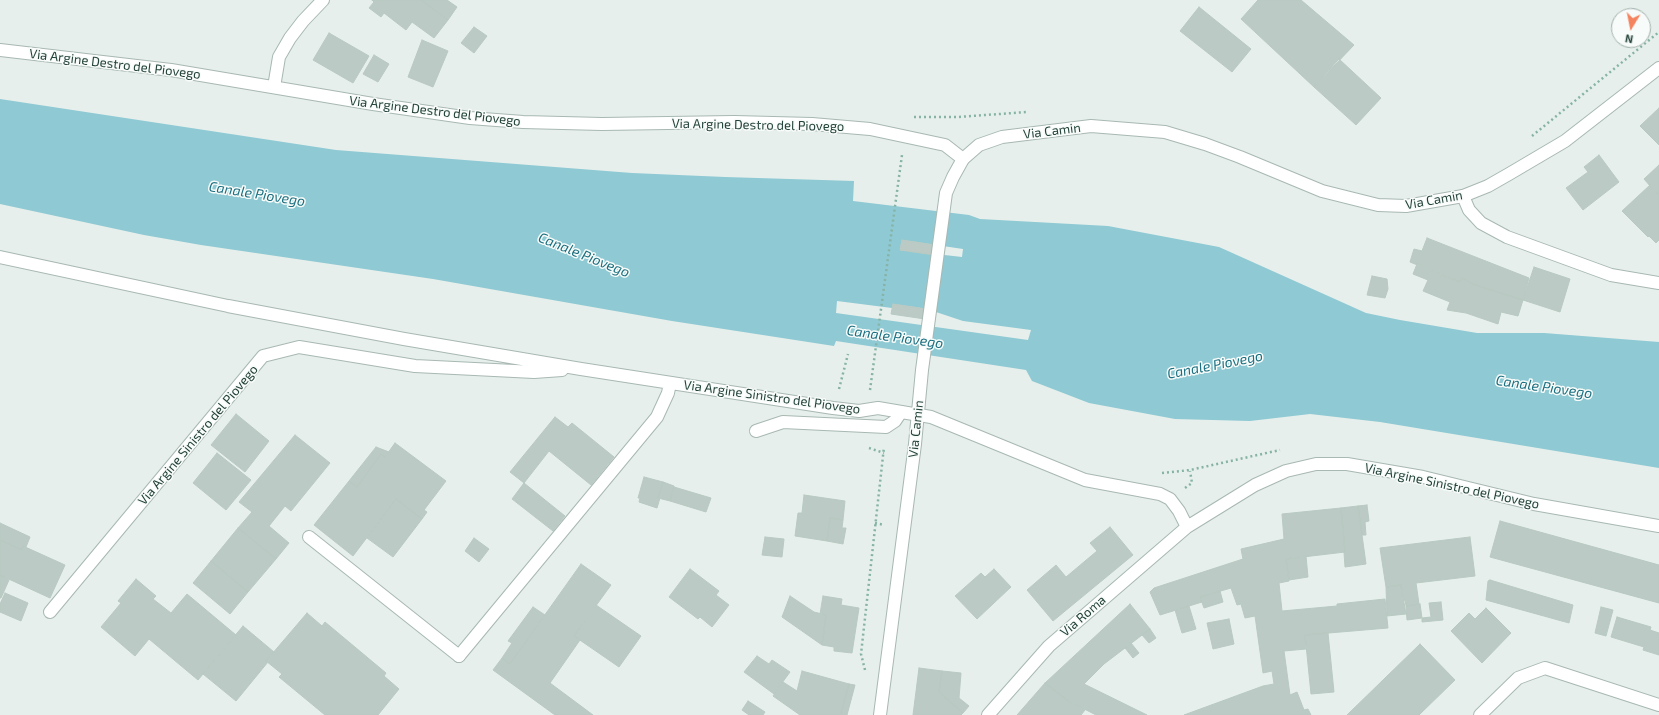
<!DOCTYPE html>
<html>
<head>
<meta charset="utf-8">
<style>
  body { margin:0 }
  #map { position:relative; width:1659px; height:715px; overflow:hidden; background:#e6efeb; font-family:"Exo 2",sans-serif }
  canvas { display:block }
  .north { position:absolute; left:1611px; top:8px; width:40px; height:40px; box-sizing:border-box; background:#f7fbf9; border:1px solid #a3b1ad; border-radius:50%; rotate:190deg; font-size:11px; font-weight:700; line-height:16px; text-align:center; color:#24423a }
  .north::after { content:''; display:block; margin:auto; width:14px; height:18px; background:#f4845f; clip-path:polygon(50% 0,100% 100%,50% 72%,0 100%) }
</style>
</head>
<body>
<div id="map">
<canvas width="1659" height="715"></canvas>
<div class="north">N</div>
</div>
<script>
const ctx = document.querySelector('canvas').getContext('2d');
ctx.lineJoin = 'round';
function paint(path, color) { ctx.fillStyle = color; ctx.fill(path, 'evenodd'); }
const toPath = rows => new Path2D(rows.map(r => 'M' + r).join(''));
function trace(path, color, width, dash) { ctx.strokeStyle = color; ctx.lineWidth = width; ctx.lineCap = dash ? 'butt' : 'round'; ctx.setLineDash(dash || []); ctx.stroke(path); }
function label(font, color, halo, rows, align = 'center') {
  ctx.font = font + ' "Exo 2",sans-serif'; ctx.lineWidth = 3; ctx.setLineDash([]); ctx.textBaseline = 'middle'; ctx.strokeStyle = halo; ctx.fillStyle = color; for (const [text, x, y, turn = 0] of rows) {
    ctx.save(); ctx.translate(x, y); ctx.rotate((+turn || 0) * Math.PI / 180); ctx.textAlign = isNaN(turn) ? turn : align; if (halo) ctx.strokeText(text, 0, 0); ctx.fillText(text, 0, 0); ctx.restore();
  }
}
paint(toPath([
  [0,99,336,150,632,173,725,177,854,181,853,201,969,215,980,219,1108,226,1219,247,1366,313,1400,320,1477,333,1544,333,1659,342,1659,468,1380,422,1310,414,1250,421,1175,419,1089,403,1032,381,1026,370,836,341,834,346,672,321,433,279,201,245,144,235,0,204],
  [902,240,963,249,962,257,900,250],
  [837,301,892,308,893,304,927,309,963,321,1031,330,1028,340,836,313]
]), '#8ec9d4');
const building = toPath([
  [372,0,421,0,448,20,434,38,412,22,406,30,384,13,381,17,369,8,374,2,372,0],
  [421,0,447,0,457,7,448,20,421,0],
  [1258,0,1301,0,1354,45,1314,87,1241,19,1258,0],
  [1199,7,1251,49,1232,72,1180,31,1199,7],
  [474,27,487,36,474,53,461,43,474,27],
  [329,33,369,56,353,83,313,60,329,33],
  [422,40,448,51,433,87,408,77,422,40],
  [374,55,389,64,378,82,363,74,374,55],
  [1339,59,1381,98,1356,125,1314,87,1339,59],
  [1659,108,1659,145,1640,126,1659,108],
  [1599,155,1619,182,1583,210,1566,188,1588,172,1584,167,1599,155],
  [1659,165,1659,193,1657,194,1644,179,1659,165],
  [1650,185,1657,194,1659,193,1659,240,1656,243,1649,236,1648,237,1622,211,1650,185],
  [1427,238,1529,278,1523,300,1475,285,1462,278,1460,282,1410,262,1414,249,1422,251,1427,238],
  [902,240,935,245,934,255,900,250,902,240],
  [1417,264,1460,282,1462,278,1475,285,1523,300,1518,316,1501,312,1498,324,1466,313,1447,310,1450,302,1423,291,1428,280,1413,274,1417,264],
  [1534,267,1570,279,1560,312,1523,300,1534,267],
  [1372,276,1387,279,1388,289,1385,298,1367,295,1372,276],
  [893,304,927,309,925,319,891,314,893,304],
  [236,414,269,441,245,472,211,445,236,414],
  [555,417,568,427,572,423,614,457,591,485,549,451,524,483,510,472,555,417],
  [295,435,330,463,291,511,285,506,269,526,289,543,276,559,238,528,252,512,239,502,295,435],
  [395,443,446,481,424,510,427,512,422,519,396,499,353,556,314,525,349,481,357,487,381,454,385,457,395,443],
  [376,447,389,452,385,457,381,454,357,487,349,481,376,447],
  [217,453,251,480,226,510,193,483,217,453],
  [644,477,663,482,658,498,660,498,657,508,639,502,640,498,638,498,644,477],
  [663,482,674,486,670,501,658,498,663,482],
  [524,483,565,516,553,531,512,499,524,483],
  [674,487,711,498,706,512,670,501,674,487],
  [804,495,845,501,843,520,830,518,827,541,795,536,798,513,802,513,804,495],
  [396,499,422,519,393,557,367,538,396,499],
  [1367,505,1369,521,1365,522,1366,535,1362,535,1358,506,1367,505],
  [1358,506,1366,564,1345,567,1344,552,1345,552,1341,508,1358,506],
  [1341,508,1345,552,1286,559,1289,581,1279,583,1282,611,1337,606,1337,604,1385,599,1388,628,1305,635,1306,649,1284,651,1290,695,1297,692,1304,710,1308,709,1311,715,1184,715,1263,686,1274,684,1272,671,1263,673,1255,616,1245,618,1241,604,1237,605,1231,588,1200,597,1202,602,1160,615,1150,592,1154,588,1243,559,1241,549,1284,539,1282,514,1341,508],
  [830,518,843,520,842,528,846,528,843,544,827,541,830,518],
  [1500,521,1659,565,1659,603,1490,557,1500,521],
  [0,523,30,537,26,547,23,546,22,550,0,540,0,523],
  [1110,527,1133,555,1053,621,1027,590,1056,565,1066,577,1097,551,1090,543,1110,527],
  [238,528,276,559,248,592,211,561,238,528],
  [765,537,784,539,782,557,762,555,765,537],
  [1470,537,1475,576,1416,583,1419,604,1406,606,1405,600,1403,601,1401,585,1386,587,1380,548,1470,537],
  [474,538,489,549,479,562,465,551,474,538],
  [0,540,22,550,23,546,65,565,50,598,0,575,0,540],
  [1306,556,1308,577,1289,580,1286,559,1306,556],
  [211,561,248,592,230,614,193,583,211,561],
  [581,564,611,585,574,636,580,640,550,683,593,715,555,715,493,670,502,658,510,664,581,564],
  [690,569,719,591,716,595,729,605,712,627,700,617,698,619,669,597,690,569],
  [994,569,1011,587,977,619,955,596,981,573,985,577,994,569],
  [0,575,9,580,1,598,0,598,0,575],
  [136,579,156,596,153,599,171,613,187,594,236,635,198,680,149,639,135,656,101,627,121,603,118,601,136,579],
  [1490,580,1573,605,1569,623,1486,600,1488,581,1490,580],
  [1401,585,1406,614,1387,616,1386,587,1401,585],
  [1220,591,1223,602,1204,608,1200,597,1220,591],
  [5,593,28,603,21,621,0,612,0,604,5,593],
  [790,596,814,612,826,615,822,645,782,617,790,596],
  [823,596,842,599,841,605,859,608,852,653,834,651,834,647,822,645,826,615,820,614,823,596],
  [1441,602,1443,620,1422,622,1422,618,1431,617,1429,603,1441,602],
  [1130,604,1150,629,1104,664,1084,684,1147,715,1096,715,1067,700,1045,683,1130,604],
  [1420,604,1422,618,1407,620,1406,606,1420,604],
  [596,605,641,636,619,667,574,636,596,605],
  [1189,606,1196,629,1182,633,1175,610,1189,606],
  [533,607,545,615,510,664,502,658,512,643,508,641,533,607],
  [1601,607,1613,610,1606,636,1595,633,1601,607],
  [1486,608,1511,633,1482,663,1451,631,1469,613,1475,619,1486,608],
  [307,613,322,626,325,622,386,673,384,676,399,689,378,715,325,715,279,677,282,674,266,661,307,613],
  [1617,617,1651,627,1650,630,1659,633,1659,655,1643,650,1644,647,1611,637,1617,617],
  [1229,619,1234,644,1213,649,1207,623,1229,619],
  [243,626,274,652,266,661,268,662,236,701,203,674,243,626],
  [1150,629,1156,638,1149,643,1142,635,1150,629],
  [1328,633,1334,692,1311,694,1305,635,1328,633],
  [1131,643,1139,653,1133,658,1125,648,1131,643],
  [1420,644,1455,680,1419,715,1347,715,1420,644],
  [757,656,769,664,772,660,790,672,774,694,744,672,757,656],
  [919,668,942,671,939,692,963,713,961,715,913,715,919,668],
  [802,671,849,684,841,713,845,715,800,715,773,696,783,682,797,691,802,671],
  [942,671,961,673,959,698,969,706,963,713,939,692,942,671],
  [1045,683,1067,700,1085,710,1081,715,1017,715,1045,683],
  [849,684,855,685,847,715,841,713,849,684],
  [748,701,765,712,763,715,749,715,742,710,748,701]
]);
paint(building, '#bbcac4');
trace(building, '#b8c9c2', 1);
const service = toPath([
  [756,431,783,422,886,427,895,421,901,412],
  [309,537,459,656]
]);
const minor = toPath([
  [0,50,171,70,373,104,470,118,523,122,602,124,734,122,812,124,870,129,945,145,963,159],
  [274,87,279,57,290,38,303,21,323,0],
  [1463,196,1469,210,1481,223,1507,237,1611,275,1659,283],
  [0,257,228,306,404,339,581,369,833,408,859,411,878,408,931,417,1085,480,1160,494,1170,499,1179,511,1187,527],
  [50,612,263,356,299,347,415,366,534,372,562,370],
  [459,656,657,417,668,393,670,383],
  [988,715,1049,646,1187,527,1255,485,1286,471,1316,464,1347,464,1423,477,1534,504,1659,526],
  [1480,715,1518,678,1545,668,1659,705]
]);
const tertiary = toPath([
  [880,715,915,444,922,370,946,193,953,177,963,159,979,145,1002,137,1091,126,1165,132,1205,144,1240,157,1322,191,1378,205,1406,206,1463,196,1488,186,1509,174,1565,141,1659,68]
]);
trace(service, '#a8b8b2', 14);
trace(minor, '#a8b8b2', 14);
trace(tertiary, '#a8b8b2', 14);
trace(toPath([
  [914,117,958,117,1027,112],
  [1532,136,1659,32],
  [839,389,848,354],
  [870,390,902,155],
  [869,448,884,453],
  [1162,473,1190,470,1280,450],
  [1185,488,1192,483,1190,471],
  [875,523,884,525],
  [865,670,861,654,884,447]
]), '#86b3a5', 2.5, [2, 3]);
trace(service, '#fff', 12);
trace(minor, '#fff', 12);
trace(tertiary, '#fff', 12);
label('13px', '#24423a', '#f7fbf9', [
  ["Via Argine Destro del Piovego",115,64,7],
  ["Via Argine Destro del Piovego",435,111,7],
  ["Via Argine Destro del Piovego",758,125,1],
  ["Via Camin",1052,131,-7],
  ["Via Camin",1434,200,-10],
  ["Via Argine Sinistro del Piovego",772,397,8],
  ["Via Camin",916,429,-84],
  ["Via Argine Sinistro del Piovego",198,435,-50],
  ["Via Argine Sinistro del Piovego",1452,486,12],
  ["Via Roma",1083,616,-41]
]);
label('italic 14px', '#1c6f80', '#f7fbf9', [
  ["Canale Piovego",257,194,9],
  ["Canale Piovego",584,255,22],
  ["Canale Piovego",895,337,8],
  ["Canale Piovego",1215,365,-11],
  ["Canale Piovego",1544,387,8]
]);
</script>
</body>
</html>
